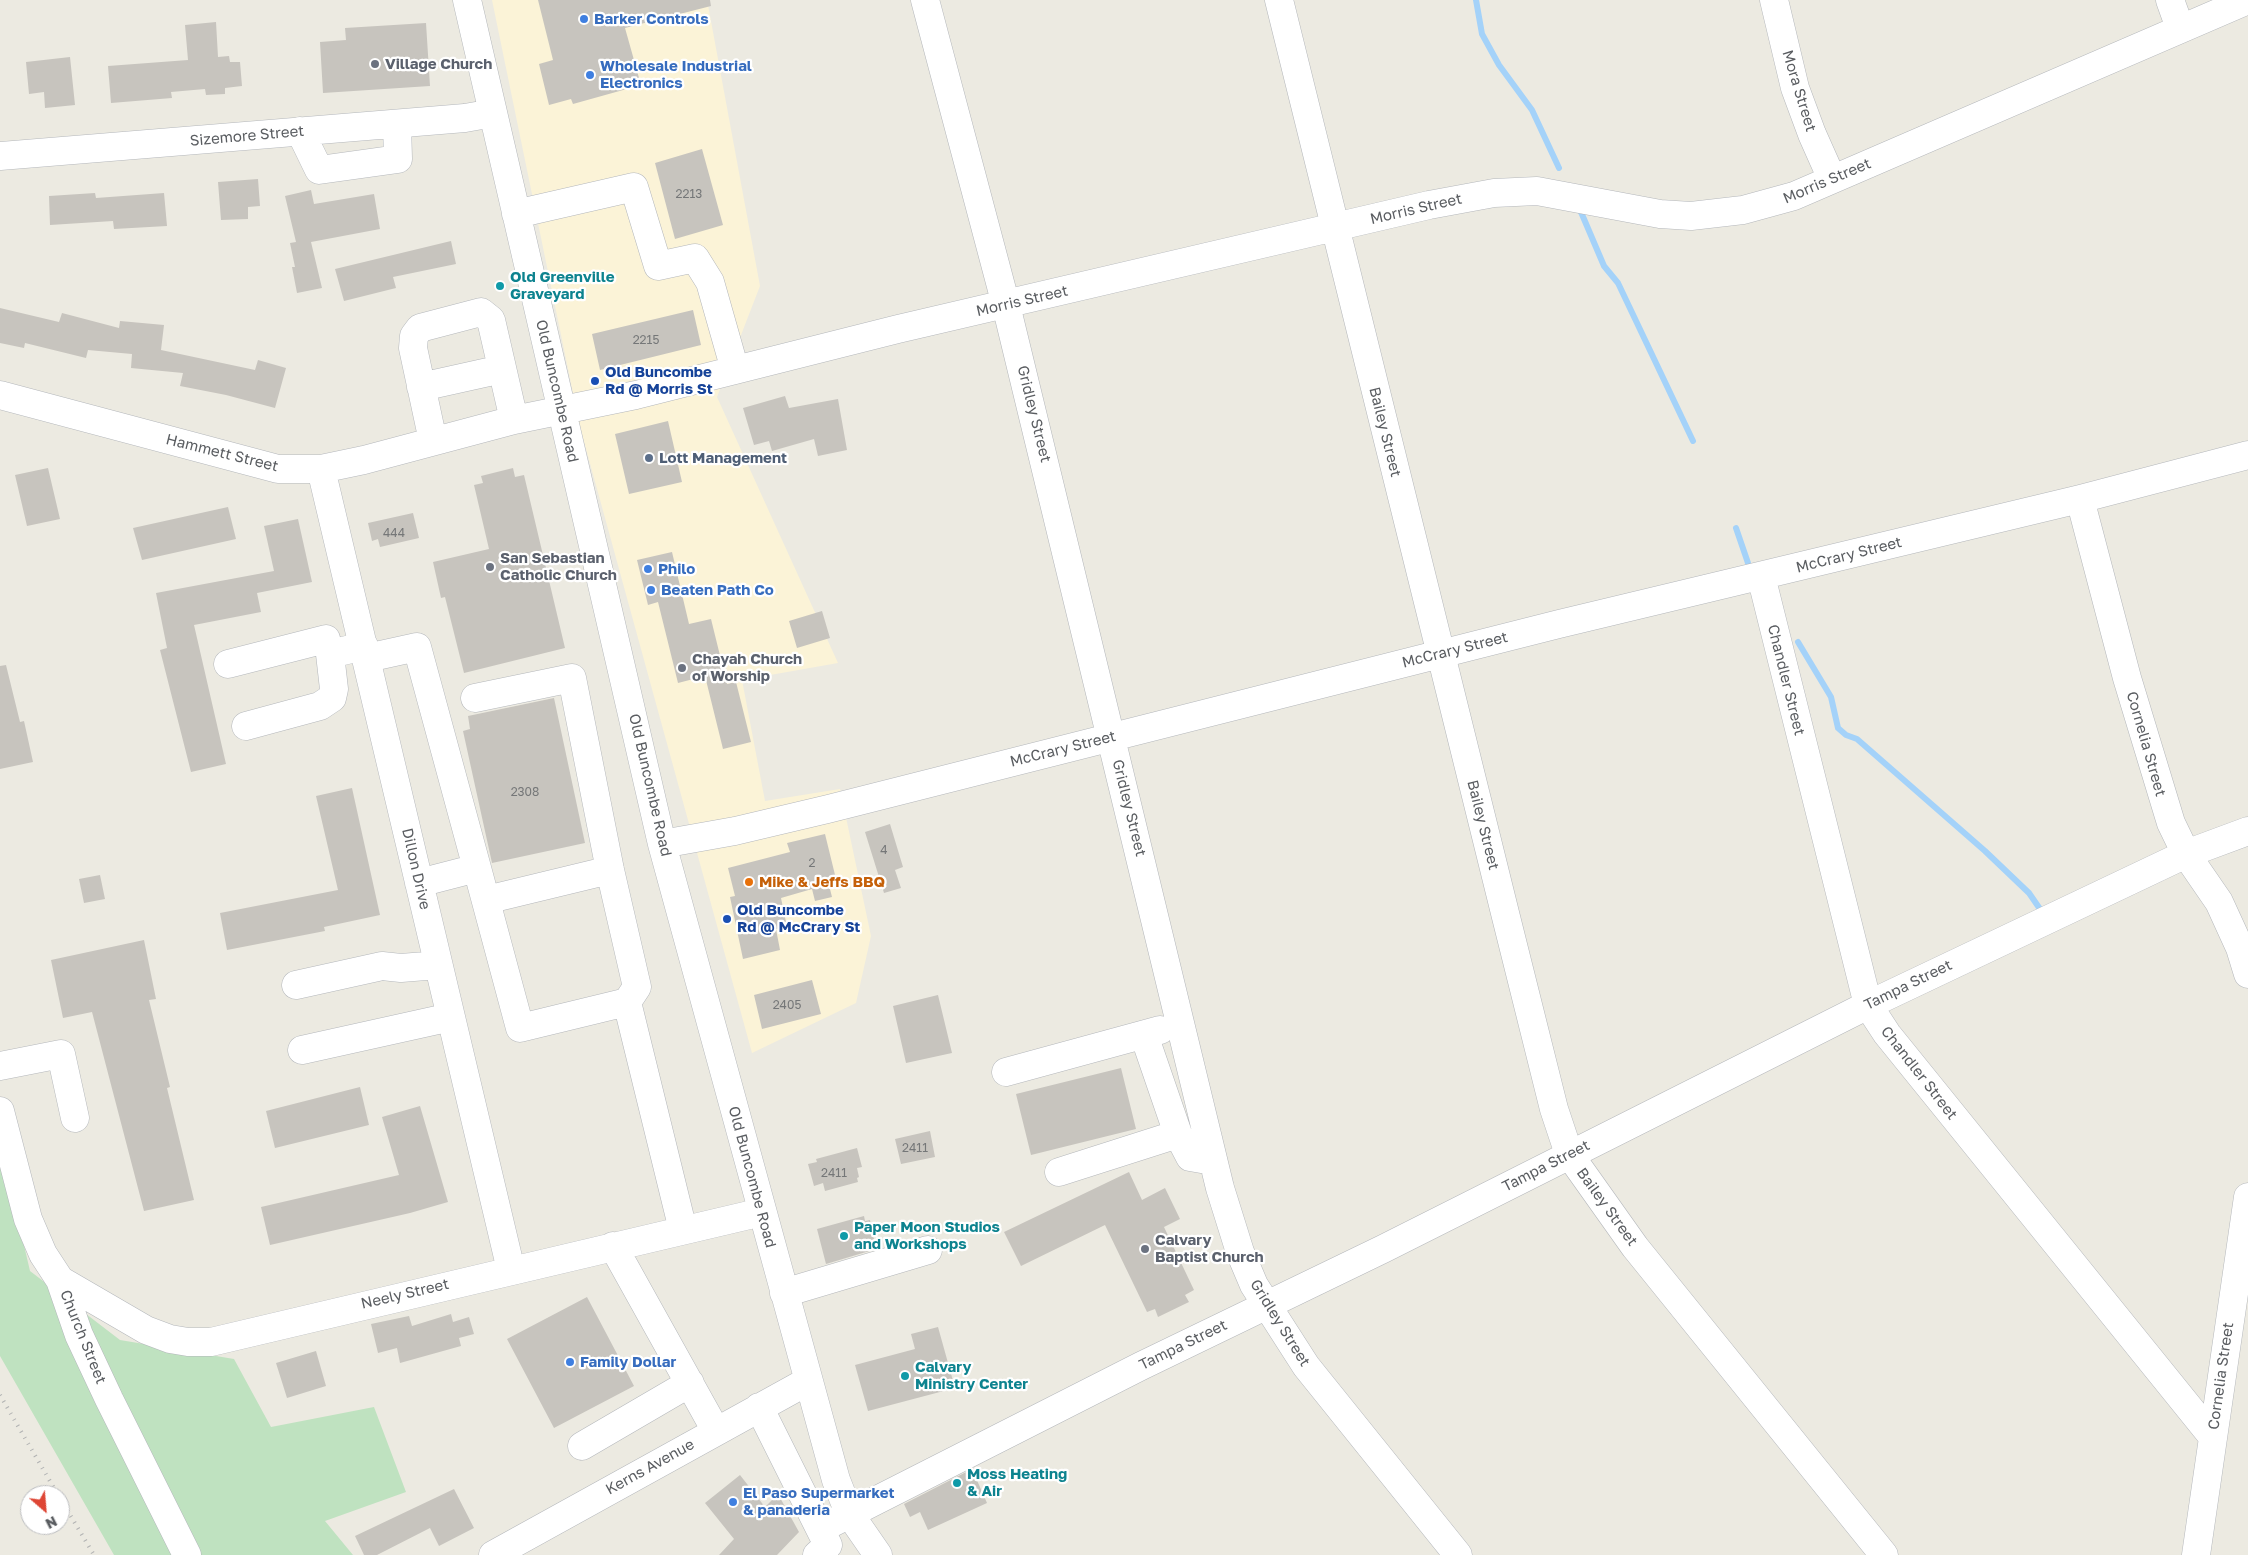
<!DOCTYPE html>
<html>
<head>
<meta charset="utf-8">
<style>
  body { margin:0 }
  #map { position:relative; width:2248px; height:1555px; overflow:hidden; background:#eceae1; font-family:"Golos Text",sans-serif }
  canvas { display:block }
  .north { position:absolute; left:20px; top:1485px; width:50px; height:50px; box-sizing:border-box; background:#fff; border:1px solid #bdbec0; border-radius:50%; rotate:153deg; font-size:14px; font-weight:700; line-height:20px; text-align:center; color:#5a5d61 }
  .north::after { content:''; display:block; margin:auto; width:18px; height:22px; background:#de4635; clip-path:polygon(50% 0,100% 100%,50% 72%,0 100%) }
</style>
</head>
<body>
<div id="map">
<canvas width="2248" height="1555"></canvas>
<div class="north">N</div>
</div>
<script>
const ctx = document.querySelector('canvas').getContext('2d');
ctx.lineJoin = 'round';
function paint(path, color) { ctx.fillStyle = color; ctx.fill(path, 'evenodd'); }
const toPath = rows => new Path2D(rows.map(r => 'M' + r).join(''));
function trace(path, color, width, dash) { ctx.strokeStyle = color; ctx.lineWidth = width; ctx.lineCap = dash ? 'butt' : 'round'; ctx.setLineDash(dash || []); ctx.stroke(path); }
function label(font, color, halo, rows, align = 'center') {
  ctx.font = font + ' "Golos Text",sans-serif'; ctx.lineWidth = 4.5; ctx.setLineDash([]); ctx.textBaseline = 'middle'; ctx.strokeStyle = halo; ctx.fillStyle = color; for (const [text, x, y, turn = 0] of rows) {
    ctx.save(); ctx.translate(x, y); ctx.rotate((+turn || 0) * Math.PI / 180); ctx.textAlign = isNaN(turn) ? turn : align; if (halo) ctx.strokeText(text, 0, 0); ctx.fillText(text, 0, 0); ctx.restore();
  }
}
paint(toPath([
  [492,0,706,0,708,5,760,286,717,397,838,663,742,680,765,801,840,789,871,936,856,1003,752,1053,580,427]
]), '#fbf3d7');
paint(toPath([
  [0,1142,30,1271,120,1340,234,1359,271,1427,374,1407,406,1492,325,1521,353,1555,114,1555,0,1356]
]), '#bfe2c0');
trace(toPath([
  [1476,0,1482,34,1499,65,1532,110,1559,168],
  [1581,212,1604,266,1618,283,1693,441],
  [1736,528,1748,563],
  [1798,642,1831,697,1838,728,1846,735,1857,739,1985,851,2029,893,2040,909]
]), '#a4d2f9', 6);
paint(toPath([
  [538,0,710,0,711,6,625,28,641,85,573,104,571,99,549,105,539,64,553,60],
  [216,22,218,57,229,56,230,62,240,62,242,86,225,88,225,94,206,95,205,89,171,92,172,98,111,103,108,66,188,60,185,25],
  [426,23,430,86,323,93,320,42,346,40,345,28],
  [70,57,75,105,45,108,44,92,29,94,26,62],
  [702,149,723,225,675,239,655,163],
  [258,179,260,206,248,207,248,219,221,220,218,182],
  [311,190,314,204,374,194,380,229,311,242,322,288,297,293,292,267,295,267,290,243,296,242,285,196],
  [95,193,96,198,164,193,167,226,114,229,113,221,50,225,49,196],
  [451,241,456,264,393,277,396,288,344,301,335,269],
  [0,308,59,322,62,313,119,328,120,321,164,325,161,350,255,370,258,360,286,368,275,408,226,395,180,386,183,373,131,368,132,354,88,350,86,358,25,343,24,348,0,343],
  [693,310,701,345,600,370,592,334],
  [785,396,789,408,838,399,847,450,818,456,814,439,772,451,769,441,754,445,743,408],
  [668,421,682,482,629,494,615,434],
  [48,468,60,519,27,526,15,475],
  [513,468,515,477,524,475,565,648,464,673,445,597,441,598,433,562,489,549,474,485,483,483,481,476],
  [228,507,236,539,142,560,133,528],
  [413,513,419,538,380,547,378,539,372,541,368,523],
  [298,519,312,582,257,593,261,612,194,625,226,764,191,772,160,650,167,648,156,593,274,571,264,526],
  [672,552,689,624,711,619,727,684,736,682,751,742,723,749,705,676,678,683,658,602,648,605,637,560],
  [822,611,830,638,797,648,789,621],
  [6,665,20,722,24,721,33,762,0,769,0,666],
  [554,698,585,843,492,863,463,731,470,729,468,716],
  [352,788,380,915,324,927,325,931,227,950,220,913,338,890,316,796],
  [890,824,903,867,895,870,901,888,884,893,865,832],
  [825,834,837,883,829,885,832,897,815,901,812,889,781,898,787,927,776,929,780,950,743,959,730,897,735,896,728,868,790,852,787,843],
  [100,875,105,899,84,903,79,879],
  [144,940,156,999,149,1000,170,1087,167,1088,194,1200,144,1211,92,1012,63,1018,51,960],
  [812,980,821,1014,762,1029,754,995],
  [938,995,952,1053,906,1063,893,1006],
  [1121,1068,1136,1129,1031,1155,1016,1094],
  [360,1087,369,1125,275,1148,266,1111],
  [420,1106,448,1202,410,1213,270,1245,261,1207,399,1175,382,1117],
  [930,1131,935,1157,901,1164,895,1139],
  [857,1148,862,1167,857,1168,859,1177,857,1178,858,1182,825,1191,823,1183,814,1186,808,1164,817,1162,816,1159],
  [1129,1172,1142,1200,1165,1188,1180,1219,1164,1227,1194,1290,1185,1295,1189,1302,1158,1317,1155,1309,1147,1312,1105,1225,1021,1266,1004,1232],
  [864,1216,865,1221,870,1220,876,1249,826,1264,817,1229],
  [587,1297,634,1386,554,1428,507,1339],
  [451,1314,453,1322,469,1317,474,1334,459,1338,461,1346,400,1363,397,1348,378,1353,371,1324,409,1316,412,1326],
  [938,1327,955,1388,868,1411,855,1365,915,1349,911,1334],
  [316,1351,326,1386,287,1398,276,1363],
  [972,1469,987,1503,928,1530,920,1512,910,1517,904,1504],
  [740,1475,765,1507,778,1494,799,1532,777,1555,719,1555,734,1539,705,1503],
  [454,1489,474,1528,439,1546,430,1528,377,1555,364,1555,355,1536]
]), '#c7c4be');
const minor = toPath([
  [467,0,662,844,836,1480,849,1513,878,1555],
  [925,0,1006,305,1220,1188,1240,1252,1254,1285,1306,1366,1458,1555],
  [1279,0,1506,917,1554,1109,1569,1154,1635,1247,1884,1555],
  [1774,0,1795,88,1812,134,1832,179],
  [2170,0,2180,28],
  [300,131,319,170,398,159,397,124],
  [0,156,465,118,493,113],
  [516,214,634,187,658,266,695,258,710,282,735,370],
  [421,387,502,369],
  [0,395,278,469,321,469,364,460,514,420,636,395,898,329,1429,205,1494,193,1537,191,1660,214,1691,216,1743,210,1794,196,2248,0],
  [433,441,413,348,414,336,420,328,481,312,491,320,514,420],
  [321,469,511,1270],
  [2080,499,2127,678,2171,823,2186,854,2219,902,2240,948,2248,974],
  [1761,576,1868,1005,1887,1034,2212,1436],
  [367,658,417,647,477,868,419,883],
  [228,664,326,639,330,654,364,646],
  [475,698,572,678,610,870,637,987,627,1002],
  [246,726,320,706,332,698,334,689,330,654],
  [662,844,735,831,828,809,1559,624,2080,499,2248,455],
  [477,868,520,1028,627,1002,683,1230],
  [486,900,610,870],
  [296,985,382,966,401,968,438,965],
  [302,1050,451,1017],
  [0,1066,61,1054,75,1118],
  [1006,1072,1160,1030],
  [0,1111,28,1219,43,1254,60,1280,79,1335,109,1399,187,1555],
  [1178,1134,1190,1157,1213,1161],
  [1059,1172,1178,1134,1144,1035],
  [613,1246,716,1431],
  [60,1280,146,1330,170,1339,188,1342,211,1342,762,1212],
  [784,1293,928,1250],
  [759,1407,828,1545,817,1555],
  [582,1446,690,1383],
  [820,1529,1141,1366,1383,1249,1868,1005,2186,854,2248,831],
  [493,1555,808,1381],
  [2196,1555,2248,1197]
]);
trace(minor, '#b4b7bb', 29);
trace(minor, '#fff', 28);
trace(toPath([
  [0,1395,58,1495],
  [60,1498,94,1555]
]), '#b2b3b3', 4, [1, 6]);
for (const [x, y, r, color] of [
  [584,19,5,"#3f7fe0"],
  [375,64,5,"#6b7280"],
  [590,75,5,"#3f7fe0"],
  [500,286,5,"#0f9aa8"],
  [595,381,5,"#1a4fb4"],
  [649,458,5,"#5c6f8a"],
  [490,567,5,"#6b7280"],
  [648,569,5,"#3f7fe0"],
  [651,590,5,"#3f7fe0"],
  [682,668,5,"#6b7280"],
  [749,882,5,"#e8710a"],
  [727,919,5,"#1a4fb4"],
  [844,1236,5,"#0f9aa8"],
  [1145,1249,5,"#6b7280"],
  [570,1362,5,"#3f7fe0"],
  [905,1376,5,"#0f9aa8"],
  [957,1483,5,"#0f9aa8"],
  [733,1502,5,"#3f7fe0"]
]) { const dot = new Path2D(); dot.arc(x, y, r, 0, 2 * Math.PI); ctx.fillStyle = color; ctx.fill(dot); trace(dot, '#fff', 2); }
label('12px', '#757778', null, [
  ["2213",689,194],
  ["2215",646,340],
  ["444",394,533],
  ["2308",525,792],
  ["4",884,850],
  ["2",812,863],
  ["2405",787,1005],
  ["2411",915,1148],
  ["2411",834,1173]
]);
label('bold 15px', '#366cbe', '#fff', [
  ["Barker Controls",594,19],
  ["Wholesale Industrial",600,66],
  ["Electronics",600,83],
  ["Philo",658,569],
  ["Beaten Path Co",661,590],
  ["Family Dollar",580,1362],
  ["El Paso Supermarket",743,1493],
  ["& panaderia",743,1510]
], 'left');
label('bold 15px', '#5b616d', '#fff', [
  ["Village Church",385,64],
  ["San Sebastian",500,558],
  ["Catholic Church",500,575],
  ["Chayah Church",692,659],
  ["of Worship",692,676],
  ["Calvary",1155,1240],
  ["Baptist Church",1155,1257]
], 'left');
label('15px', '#5a5d61', '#fff', [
  ["Mora Street",1799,91,73],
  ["Sizemore Street",247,136,-5],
  ["Morris Street",1827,181,-23],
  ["Morris Street",1416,209,-13],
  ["Morris Street",1022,301,-13],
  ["Old Buncombe Road",557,391,77],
  ["Gridley Street",1034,414,76],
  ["Bailey Street",1385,432,76],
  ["Hammett Street",222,453,14],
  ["McCrary Street",1849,555,-14],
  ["McCrary Street",1455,650,-14],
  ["Chandler Street",1786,680,76],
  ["Cornelia Street",2146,744,74],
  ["McCrary Street",1063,749,-14],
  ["Old Buncombe Road",650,785,77],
  ["Gridley Street",1129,808,76],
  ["Bailey Street",1483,825,76],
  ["Dillon Drive",416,869,77],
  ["Tampa Street",1908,985,-26],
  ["Chandler Street",1919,1073,52],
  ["Tampa Street",1546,1166,-27],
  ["Old Buncombe Road",752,1177,75],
  ["Bailey Street",1607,1207,54],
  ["Neely Street",405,1294,-13],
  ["Gridley Street",1280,1323,58],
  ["Church Street",83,1337,68],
  ["Tampa Street",1183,1345,-26],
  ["Cornelia Street",2221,1376,-82],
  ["Kerns Avenue",650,1467,-29]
]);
label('bold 15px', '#0d838f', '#fff', [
  ["Old Greenville",510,277],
  ["Graveyard",510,294],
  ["Paper Moon Studios",854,1227],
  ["and Workshops",854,1244],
  ["Calvary",915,1367],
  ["Ministry Center",915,1384],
  ["Moss Heating",967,1474],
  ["& Air",967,1491]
], 'left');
label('bold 15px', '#164399', '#fff', [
  ["Old Buncombe",605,372],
  ["Rd @ Morris St",605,389],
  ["Old Buncombe",737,910],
  ["Rd @ McCrary St",737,927]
], 'left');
label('bold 15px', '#4e5e75', '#fff', [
  ["Lott Management",659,458]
], 'left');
label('bold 15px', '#c56008', '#fff', [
  ["Mike & Jeffs BBQ",759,882]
], 'left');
</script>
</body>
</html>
